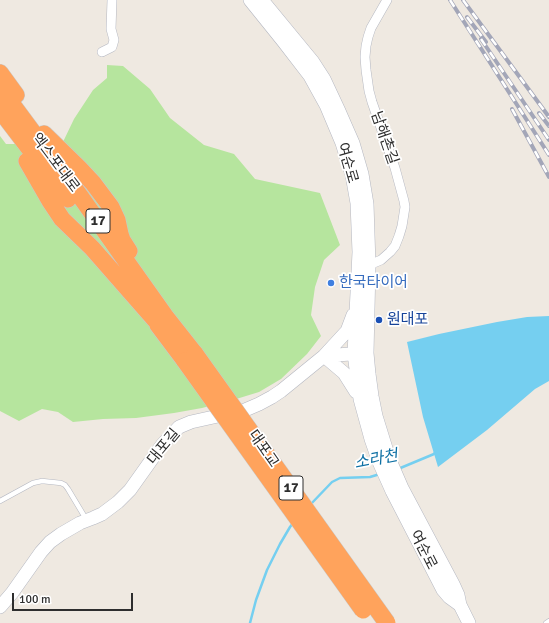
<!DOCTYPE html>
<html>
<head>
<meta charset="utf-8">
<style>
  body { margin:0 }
  #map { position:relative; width:549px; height:623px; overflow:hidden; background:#efe9e1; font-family:Signika,sans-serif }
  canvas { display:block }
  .scale { position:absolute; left:12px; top:593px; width:121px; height:18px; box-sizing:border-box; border:2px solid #2e2e2e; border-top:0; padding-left:5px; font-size:12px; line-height:14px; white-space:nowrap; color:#2e2e2e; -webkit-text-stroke:3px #fff; paint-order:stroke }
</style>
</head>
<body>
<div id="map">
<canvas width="549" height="623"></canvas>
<div class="scale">100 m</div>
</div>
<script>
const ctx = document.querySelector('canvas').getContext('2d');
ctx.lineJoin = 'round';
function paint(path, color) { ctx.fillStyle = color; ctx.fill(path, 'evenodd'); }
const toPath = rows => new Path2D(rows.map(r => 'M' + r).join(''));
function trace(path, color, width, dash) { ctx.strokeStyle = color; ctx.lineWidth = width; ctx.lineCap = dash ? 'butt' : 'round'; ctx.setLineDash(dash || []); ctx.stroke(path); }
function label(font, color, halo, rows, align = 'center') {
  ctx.font = font + ' Signika,"Noto Sans KR",sans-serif'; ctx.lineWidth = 3.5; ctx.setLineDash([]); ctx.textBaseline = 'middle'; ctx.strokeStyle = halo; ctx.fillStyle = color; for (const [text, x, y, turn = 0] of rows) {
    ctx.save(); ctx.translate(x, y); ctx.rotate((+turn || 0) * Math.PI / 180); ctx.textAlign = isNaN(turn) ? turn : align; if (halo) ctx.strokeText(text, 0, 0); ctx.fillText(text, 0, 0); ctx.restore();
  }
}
paint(toPath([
  [107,65,123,66,150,89,170,118,204,145,234,154,255,179,320,193,340,245,324,260,315,287,311,315,321,336,307,354,281,379,259,392,233,400,202,408,174,413,136,418,103,419,73,422,58,412,42,409,19,421,0,411,0,136,6,144,62,144,74,119,93,90,107,78]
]), '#b6e59e');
paint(toPath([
  [549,316,549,381,535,389,487,430,438,467,423,417,407,342,439,334,497,322,527,317]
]), '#75cff0');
trace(toPath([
  [398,469,434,454,435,452],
  [310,505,332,482,340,478,370,477,380,474],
  [250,623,256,600,267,570,280,544,290,527,293,523]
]), '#75cff0', 2.5);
const lane = toPath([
  [0,501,33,483,42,481,61,483,65,485,68,489,86,519],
  [546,623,549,621]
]);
const street = toPath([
  [102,52,112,47,114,40,111,29,112,0],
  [369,265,381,260,390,252,395,246,399,236,402,226,405,207,404,201,395,168,372,102,369,91,366,70,365,57,366,46,368,37,371,28,387,0]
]);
const secondary = toPath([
  [250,0,283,41,310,76,326,105,342,143,352,175,357,203,359,252,354,354,360,399,371,439,379,462,392,491,443,590,449,597,460,605],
  [262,0,313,62,324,79,339,111,353,143,362,174,367,204,369,265,367,353,369,374,372,396,376,416,389,458,402,488,453,584,458,595,460,605,469,623],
  [353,315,347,331,324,356,344,373,356,392],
  [0,607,12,593,41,552,50,542,61,534,80,523,93,518,102,514,118,502,130,490,162,445,179,427,191,422,245,410,259,404,272,397,281,391,324,356,363,353]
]);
const highway = toPath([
  [0,73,16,95],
  [0,88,80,196,165,316,195,354],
  [0,110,68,199],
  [44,134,79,168,93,183,111,207,117,220,120,234,122,240,129,251],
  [27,161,50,201,62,219,92,248,156,321],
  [158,325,185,361]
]);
trace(lane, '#b4b7c1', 5.5);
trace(street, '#b4b7c1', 10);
trace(secondary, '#b4b7c1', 14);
trace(highway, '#c9c9c9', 18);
trace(lane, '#fff', 4.5);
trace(street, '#fff', 9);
trace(secondary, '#fff', 13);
trace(highway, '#ffa35c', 17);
const rail = toPath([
  [450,0,549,155],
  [463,0,549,117],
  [467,17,486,42],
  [481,39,549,140],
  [512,109,549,177],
  [539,113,549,126]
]);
trace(rail, '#a3a6b8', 4);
trace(rail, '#fff', 2.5, [8]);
const highwayBridge = toPath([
  [195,354,387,623],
  [185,361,363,610]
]);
trace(highwayBridge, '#c9c9c9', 18, []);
trace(highwayBridge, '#ffa35c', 17);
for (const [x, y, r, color] of [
  [331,283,4,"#3f7fe0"],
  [379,320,4,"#1a4fb4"]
]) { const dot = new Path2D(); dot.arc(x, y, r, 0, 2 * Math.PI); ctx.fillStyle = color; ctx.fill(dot); trace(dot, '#fff', 1.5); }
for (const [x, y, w] of [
  [98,221,24],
  [291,488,24]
]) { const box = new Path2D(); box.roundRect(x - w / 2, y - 12, w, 24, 3); ctx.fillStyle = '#fff'; ctx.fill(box); trace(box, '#2e2e2e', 1); }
label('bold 14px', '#2e2e2e', null, [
  ["17",98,221],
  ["17",291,488]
]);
label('15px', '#2e2e2e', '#fff', [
  ["남해촌길",384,138,71],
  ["엑스포대로",55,163,53],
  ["여순로",347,163,74],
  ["대포길",164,447,-50],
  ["대포교",263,449,55],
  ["여순로",423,550,63]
]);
label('15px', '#366cbe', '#fff', [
  ["한국타이어",339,283]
], 'left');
label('15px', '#164399', '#fff', [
  ["원대포",387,320]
], 'left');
label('italic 16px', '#0d6fa3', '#fff', [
  ["소라천",376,460,-11]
]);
</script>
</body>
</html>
